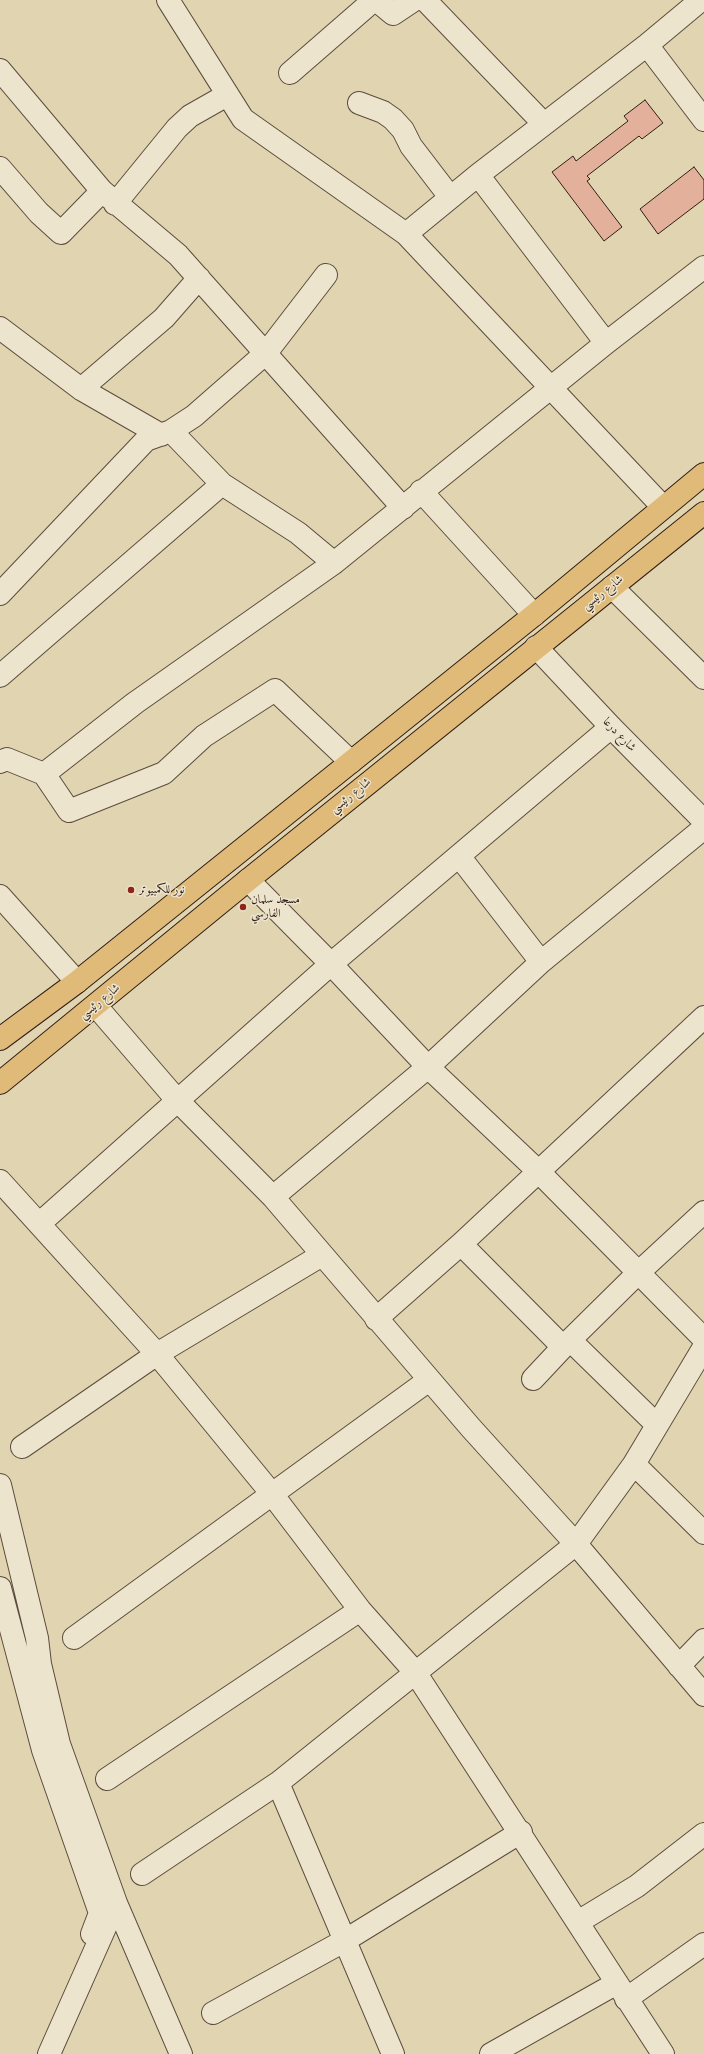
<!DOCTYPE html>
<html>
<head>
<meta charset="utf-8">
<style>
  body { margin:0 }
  canvas { display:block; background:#e1d5b1 }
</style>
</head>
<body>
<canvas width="704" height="2054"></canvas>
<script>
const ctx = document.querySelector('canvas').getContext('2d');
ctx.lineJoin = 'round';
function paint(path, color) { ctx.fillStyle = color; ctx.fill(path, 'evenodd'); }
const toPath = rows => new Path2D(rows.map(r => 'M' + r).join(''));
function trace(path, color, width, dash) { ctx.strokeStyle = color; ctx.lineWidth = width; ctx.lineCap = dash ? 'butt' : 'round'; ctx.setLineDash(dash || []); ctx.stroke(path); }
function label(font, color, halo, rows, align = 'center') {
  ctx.font = font + ' Cardo,Amiri,serif'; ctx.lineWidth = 3; ctx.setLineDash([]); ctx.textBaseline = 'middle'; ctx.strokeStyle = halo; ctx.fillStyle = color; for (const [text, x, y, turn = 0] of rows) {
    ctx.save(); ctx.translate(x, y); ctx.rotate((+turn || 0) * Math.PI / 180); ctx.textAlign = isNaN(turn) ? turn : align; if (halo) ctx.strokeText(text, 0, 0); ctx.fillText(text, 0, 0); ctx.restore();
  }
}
const building = toPath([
  [645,100,663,123,642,139,639,136,587,176,590,179,587,181,622,227,604,241,552,172,573,156,576,161,628,121,624,116,645,100],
  [694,167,704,180,704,199,658,234,640,209,694,167]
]);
paint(building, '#e2b09b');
trace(building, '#301e17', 1);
const minor = toPath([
  [168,0,243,119,406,234,663,507],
  [376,0,393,14,414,0],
  [425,0,544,124],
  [647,45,704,120],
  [0,70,102,191,178,255,403,508],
  [290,73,374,0],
  [359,103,383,112,393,119,403,130,411,146,450,197],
  [0,168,39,213,61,233,102,191],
  [478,175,606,343],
  [115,204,177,128,190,116,227,95],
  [406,234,478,175,647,45,701,0],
  [0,328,81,389,161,435],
  [81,389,164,318,199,278],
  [171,431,222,484,298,533,334,563],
  [421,491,534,615],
  [612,587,704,678],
  [0,594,146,440,171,431,194,416,266,353,326,275],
  [536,647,611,727,704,821],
  [0,676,222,484],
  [0,762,7,759,44,774,135,703,334,563,606,343,704,267],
  [44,774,69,811,164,773,204,736,275,690,351,762],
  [459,856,541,962],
  [248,880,331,964,428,1067,538,1171,704,1339],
  [0,896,77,982],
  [96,1006,177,1100,273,1197,471,1428,576,1544,704,1695],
  [0,1181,157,1354,272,1494,360,1610,415,1672,663,2054],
  [273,1197,428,1067,541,962,704,828],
  [39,1224,331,964,611,727],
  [461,1244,563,1347],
  [376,1319,461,1244,704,1017],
  [570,1340,657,1425],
  [533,1379,563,1347,638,1273,704,1212],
  [22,1447,157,1354,322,1255],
  [634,1464,704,1533],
  [0,1485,37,1638,40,1664,59,1744,116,1903,49,2054],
  [0,1588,43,1750,100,1913,92,1934],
  [74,1638,429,1380],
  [679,1666,704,1640],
  [107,1779,360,1610],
  [278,1783,393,2054],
  [142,1874,278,1783,576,1544,634,1464,704,1347],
  [116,1903,181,2054],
  [578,1922,637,1886,704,1834],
  [626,1999,704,1944],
  [213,2013,344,1941,521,1832],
  [491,2054,617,1983]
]);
const highway = toPath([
  [0,1039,77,982,351,762,534,615,704,474],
  [0,1083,248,880,704,513]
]);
trace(minor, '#5c4c3e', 24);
trace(highway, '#301e17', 24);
trace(minor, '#ece4cc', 22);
trace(highway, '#e0ba78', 22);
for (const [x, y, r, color] of [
  [131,890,4,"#8f2418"],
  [243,907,4,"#8f2418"]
]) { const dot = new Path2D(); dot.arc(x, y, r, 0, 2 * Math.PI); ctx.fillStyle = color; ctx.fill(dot); trace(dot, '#ece4cc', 1.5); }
label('12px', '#301e17', '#ece4cc', [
  ["شارع رئيسي",603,593,-38],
  ["شارع درعا",619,735,46],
  ["شارع رئيسي",351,796,-39],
  ["شارع رئيسي",100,1002,-39]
]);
label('12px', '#301e17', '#ece4cc', [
  ["نور للكمبيوتر",139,890],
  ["مسجد سلمان",251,900],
  ["الفارسي",251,914]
], 'left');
</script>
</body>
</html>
